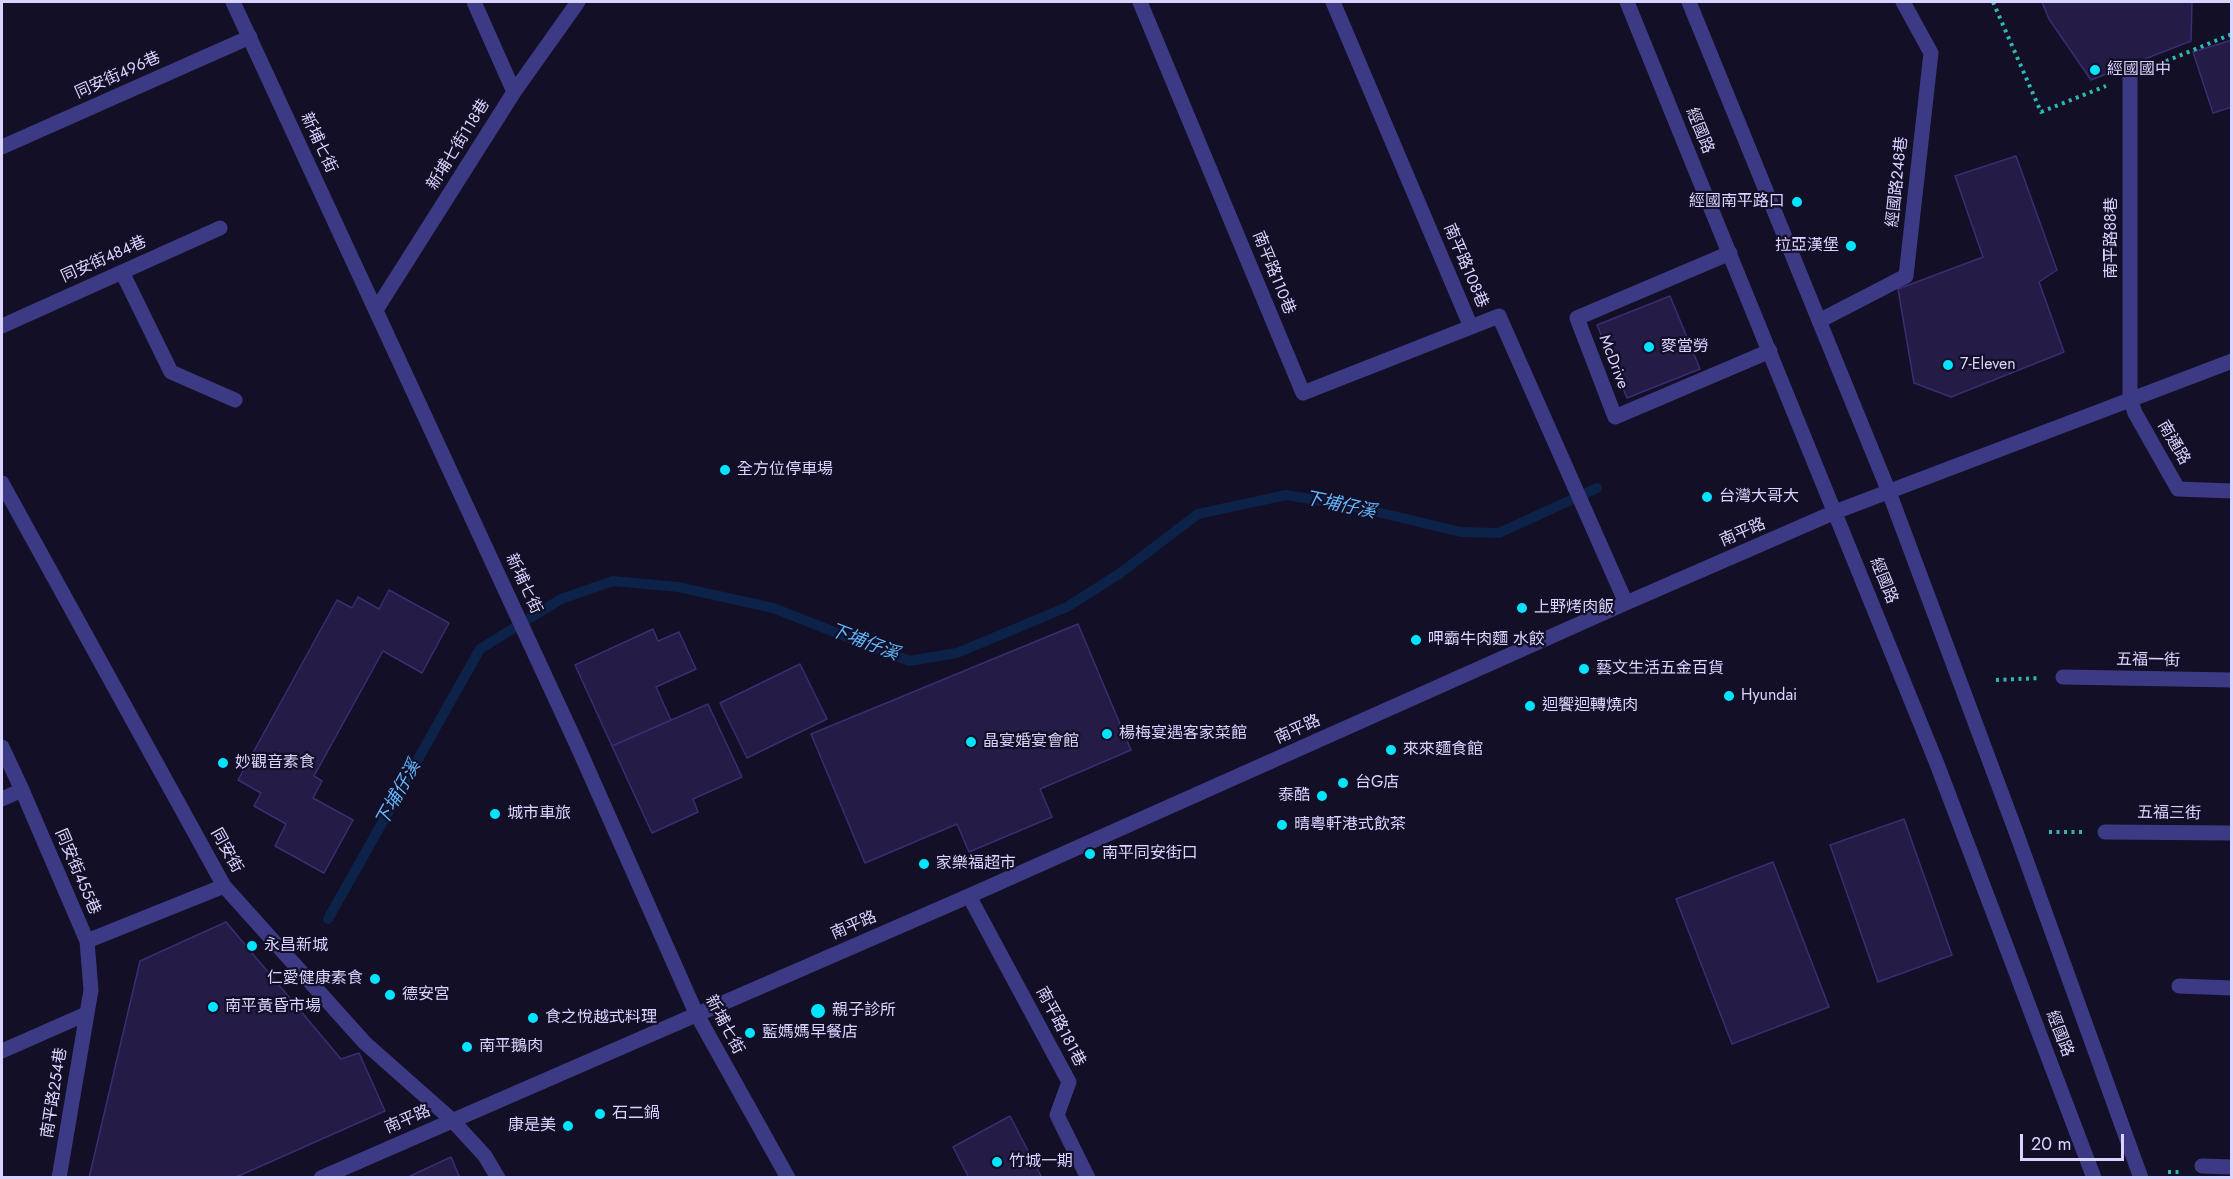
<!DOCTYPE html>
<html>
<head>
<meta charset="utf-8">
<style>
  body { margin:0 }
  #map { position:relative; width:2233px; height:1179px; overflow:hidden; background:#130f26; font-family:Jost,sans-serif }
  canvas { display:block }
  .frame { position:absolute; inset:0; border:3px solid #d9d4ff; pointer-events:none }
  .scale { position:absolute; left:2020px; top:1134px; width:104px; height:27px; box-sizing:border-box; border:3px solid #d9d4ff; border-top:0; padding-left:8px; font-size:18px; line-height:21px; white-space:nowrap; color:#d9d4ff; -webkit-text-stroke:4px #130f26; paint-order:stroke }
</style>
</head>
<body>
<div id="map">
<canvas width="2233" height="1179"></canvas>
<div class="frame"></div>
<div class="scale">20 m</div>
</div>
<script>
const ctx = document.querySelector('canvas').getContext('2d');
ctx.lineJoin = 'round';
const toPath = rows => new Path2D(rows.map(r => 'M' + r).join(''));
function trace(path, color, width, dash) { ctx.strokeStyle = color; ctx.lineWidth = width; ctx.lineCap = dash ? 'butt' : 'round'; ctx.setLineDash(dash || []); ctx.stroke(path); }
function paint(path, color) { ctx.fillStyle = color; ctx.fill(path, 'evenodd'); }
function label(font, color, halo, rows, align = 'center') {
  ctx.font = font + ' Jost,"Noto Sans TC",sans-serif'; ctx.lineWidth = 4.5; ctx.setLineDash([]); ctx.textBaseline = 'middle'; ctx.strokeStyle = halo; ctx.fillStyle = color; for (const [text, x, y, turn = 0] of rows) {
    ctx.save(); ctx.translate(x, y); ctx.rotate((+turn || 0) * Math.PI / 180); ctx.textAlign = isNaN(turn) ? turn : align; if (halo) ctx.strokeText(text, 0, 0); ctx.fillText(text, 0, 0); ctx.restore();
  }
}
trace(toPath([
  [328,919,480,649,561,599,613,581,678,587,773,608,909,661,957,653,1067,607,1119,574,1198,514,1286,495,1352,506,1461,532,1499,533,1597,488]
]), '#0c2248', 10);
const building = toPath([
  [2042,2,2192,2,2191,41,2091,80,2049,19,2042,2],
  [2232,40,2232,107,2213,113,2193,52,2232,40],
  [2016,156,2057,270,2039,282,2064,352,1951,397,1914,383,1898,289,1983,257,1955,176,2016,156],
  [1670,296,1700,369,1627,398,1597,325,1670,296],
  [389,590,449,623,422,673,383,651,314,776,322,781,313,798,353,820,324,873,275,846,286,824,254,806,261,793,238,780,337,600,352,608,358,597,379,609,389,590],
  [1078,624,1131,750,1040,789,1052,817,969,852,957,824,865,863,811,734,1078,624],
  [653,629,658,641,679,632,696,669,656,687,671,720,612,746,575,665,653,629],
  [800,664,827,719,747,758,720,703,800,664],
  [708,704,742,777,693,799,698,812,652,833,612,746,708,704],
  [1904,819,1952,955,1878,982,1830,845,1904,819],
  [1773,862,1829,1007,1732,1044,1676,899,1773,862],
  [226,922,341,1059,359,1053,385,1111,234,1178,89,1178,140,961,226,922],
  [1010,1116,1042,1178,969,1178,953,1147,1010,1116],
  [451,1157,460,1178,406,1178,451,1157]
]);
paint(building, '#241b47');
trace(building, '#3b2d73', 1.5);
trace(toPath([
  [1993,2,2041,112,2106,86],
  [2152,67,2232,34],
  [1996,680,2040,678],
  [2049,832,2082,832],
  [2168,1172,2180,1172]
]), '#2fb8b0', 4, [3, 4.5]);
trace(toPath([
  [233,2,577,745,696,1013,788,1178],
  [474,2,514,92],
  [1140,2,1303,393,1471,327],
  [1333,2,1471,327,1499,316,1626,603],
  [1627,2,1937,764,2094,1178],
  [1689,2,1889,492,2016,832,2141,1178],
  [2130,76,2130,399,2135,413,2178,489,2232,491],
  [2,147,250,37],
  [1730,253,1577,318,1615,417,1770,351],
  [122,272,171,372,235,400],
  [376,310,514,92,578,2],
  [1819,321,1906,276,1931,53,1903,2],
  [2,326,220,228],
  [2,483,224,886,365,1043,452,1120,485,1156,498,1178],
  [2063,677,2232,680],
  [2,747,22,790,87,941,224,886],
  [2,799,22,790],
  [2105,832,2232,833],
  [969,896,1069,1082,1057,1115,1088,1178],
  [2179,986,2232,988],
  [2,1051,86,1014],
  [2202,1166,2232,1167],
  [59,1178,91,990,87,941],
  [321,1178,969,896,1626,603,1835,512,2232,361]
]), '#3d3a85', 15);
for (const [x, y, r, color] of [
  [2095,70,6,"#00e5ff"],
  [1797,202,6,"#00e5ff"],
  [1851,246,6,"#00e5ff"],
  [1649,347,6,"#00e5ff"],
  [1948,365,6,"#00e5ff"],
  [725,470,6,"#00e5ff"],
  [1707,497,6,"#00e5ff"],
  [1522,608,6,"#00e5ff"],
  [1416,640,6,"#00e5ff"],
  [1584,669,6,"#00e5ff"],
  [1729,696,6,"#00e5ff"],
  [1530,706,6,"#00e5ff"],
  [1107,734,6,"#00e5ff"],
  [971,742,6,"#00e5ff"],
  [1391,750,6,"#00e5ff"],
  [223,763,6,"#00e5ff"],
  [1343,783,6,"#00e5ff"],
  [1322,796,6,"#00e5ff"],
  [495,814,6,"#00e5ff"],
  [1282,825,6,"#00e5ff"],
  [1090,854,6,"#00e5ff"],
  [924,864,6,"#00e5ff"],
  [252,946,6,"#00e5ff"],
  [375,979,6,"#00e5ff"],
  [390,995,6,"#00e5ff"],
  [213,1007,6,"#00e5ff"],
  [818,1011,8,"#00e5ff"],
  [533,1018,6,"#00e5ff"],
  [750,1033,6,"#00e5ff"],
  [467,1047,6,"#00e5ff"],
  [600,1114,6,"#00e5ff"],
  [568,1126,6,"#00e5ff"],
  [997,1162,6,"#00e5ff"]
]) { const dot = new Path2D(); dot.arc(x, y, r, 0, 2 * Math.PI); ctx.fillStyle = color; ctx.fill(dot); trace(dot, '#130f26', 2); }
label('16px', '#d9d4ff', '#130f26', [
  ["經國國中",2107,70],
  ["經國南平路口",1785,202,"right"],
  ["拉亞漢堡",1839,246,"right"],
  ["麥當勞",1661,347],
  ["7-Eleven",1960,365],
  ["全方位停車場",737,470],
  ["台灣大哥大",1719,497],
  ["上野烤肉飯",1534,608],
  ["呷霸牛肉麵 水餃",1428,640],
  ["藝文生活五金百貨",1596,669],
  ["Hyundai",1741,696],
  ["迴饗迴轉燒肉",1542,706],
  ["楊梅宴遇客家菜館",1119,734],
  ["晶宴婚宴會館",983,742],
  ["來來麵食館",1403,750],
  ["妙觀音素食",235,763],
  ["台G店",1355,783],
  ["泰酷",1310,796,"right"],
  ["城市車旅",507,814],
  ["晴粵軒港式飲茶",1294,825],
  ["南平同安街口",1102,854],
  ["家樂福超市",936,864],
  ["永昌新城",264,946],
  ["仁愛健康素食",363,979,"right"],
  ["德安宮",402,995],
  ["南平黃昏市場",225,1007],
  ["親子診所",832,1011],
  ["食之悅越式料理",545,1018],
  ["藍媽媽早餐店",762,1033],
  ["南平鵝肉",479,1047],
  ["石二鍋",612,1114],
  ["康是美",556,1126,"right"],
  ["竹城一期",1009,1162]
], 'left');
label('16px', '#d9d4ff', '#130f26', [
  ["同安街496巷",118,76,-24],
  ["經國路",1699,131,68],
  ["新埔七街",318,143,65],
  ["新埔七街118巷",459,145,-58],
  ["經國路248巷",1898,182,-84],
  ["南平路88巷",2112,238,-90],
  ["同安街484巷",104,260,-24],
  ["南平路108巷",1465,266,67],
  ["南平路110巷",1273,273,68],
  ["McDrive",1613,362,69],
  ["南通路",2173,443,60],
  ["南平路",1743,533,-23],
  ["經國路",1883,581,68],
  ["新埔七街",523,584,65],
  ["五福一街",2148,661,1],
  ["南平路",1298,730,-24],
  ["五福三街",2169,814,1],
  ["同安街",226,851,61],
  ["同安街455巷",77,872,67],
  ["南平路",854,926,-23],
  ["新埔七街",724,1025,62],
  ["南平路181巷",1060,1027,62],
  ["經國路",2059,1034,69],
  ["南平路254巷",55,1093,-81],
  ["南平路",408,1120,-23]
]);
label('italic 18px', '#62b6ff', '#130f26', [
  ["下埔仔溪",1340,506,12],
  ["下埔仔溪",864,643,21],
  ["下埔仔溪",399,794,-61]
]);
</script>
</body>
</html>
